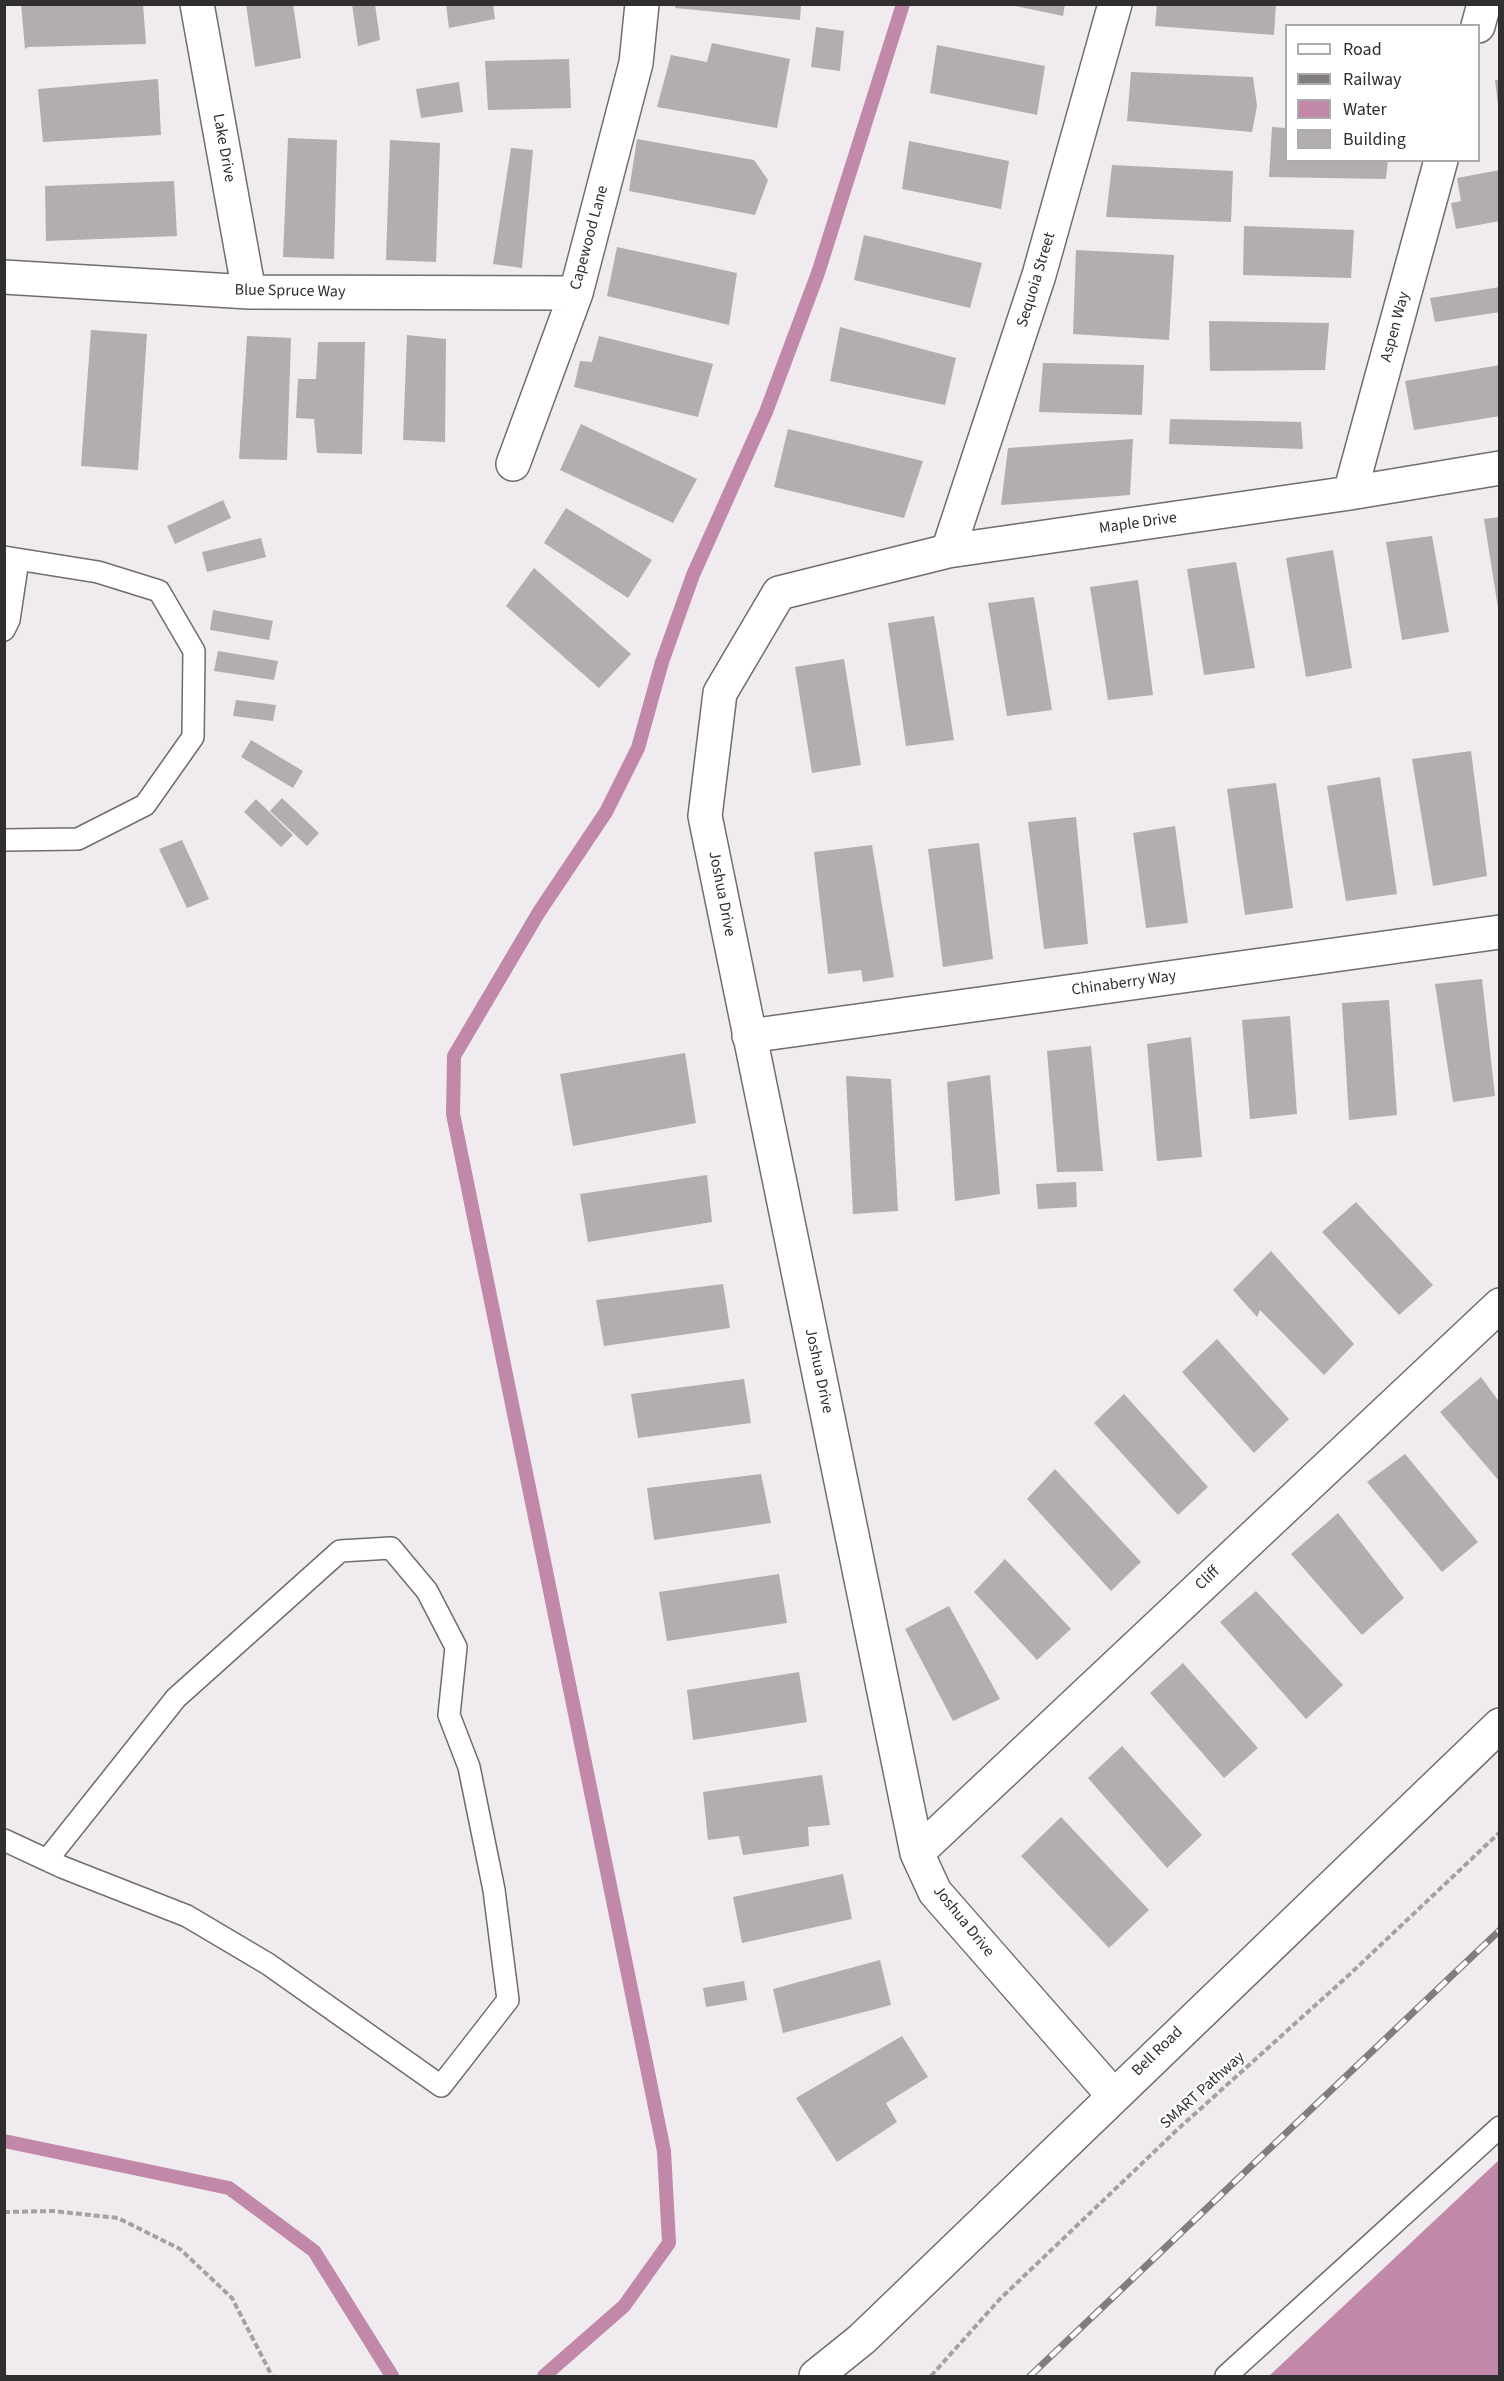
<!DOCTYPE html>
<html>
<head>
<meta charset="utf-8">
<style>
  body { margin:0 }
  #map { position:relative; width:1504px; height:2381px; overflow:hidden; background:#f0ebee; font-family:"Source Sans 3",sans-serif }
  canvas { display:block }
  .frame { position:absolute; inset:0; border:6px solid #302e2f; pointer-events:none }
  .legend { position:absolute; left:1285px; top:24px; width:195px; height:138px; box-sizing:border-box; background:#fff; border:2px solid #acabac; margin:0; padding:8px 10px; list-style:none; font-size:18px; color:#302e2f }
  .legend li { display:flex; align-items:center; gap:12px; height:30px }
  .legend b { width:30px; border:2px solid #acabac }
</style>
</head>
<body>
<div id="map">
<canvas width="1504" height="2381"></canvas>
<div class="frame"></div>
<ul class="legend">
<li><b style="height:8px;background:#fff"></b>Road</li>
<li><b style="height:8px;background:#817d7f"></b>Railway</li>
<li><b style="height:16px;background:#c188a9"></b>Water</li>
<li><b style="height:16px;background:#b2adb0"></b>Building</li>
</ul>
</div>
<script>
const ctx = document.querySelector('canvas').getContext('2d');
ctx.lineJoin = 'round';
function paint(path, color) { ctx.fillStyle = color; ctx.fill(path, 'evenodd'); }
const toPath = rows => new Path2D(rows.map(r => 'M' + r).join(''));
function trace(path, color, width, dash) { ctx.strokeStyle = color; ctx.lineWidth = width; ctx.lineCap = dash ? 'butt' : 'round'; ctx.setLineDash(dash || []); ctx.stroke(path); }
function label(font, color, halo, rows, align = 'center') {
  ctx.font = font + ' "Source Sans 3",sans-serif'; ctx.lineWidth = 4.5; ctx.setLineDash([]); ctx.textBaseline = 'middle'; ctx.strokeStyle = halo; ctx.fillStyle = color; for (const [text, x, y, turn = 0] of rows) {
    ctx.save(); ctx.translate(x, y); ctx.rotate((+turn || 0) * Math.PI / 180); ctx.textAlign = isNaN(turn) ? turn : align; if (halo) ctx.strokeText(text, 0, 0); ctx.fillText(text, 0, 0); ctx.restore();
  }
}
paint(toPath([
  [1499,2160,1499,2376,1269,2376]
]), '#c188a9');
trace(toPath([
  [4,2141,229,2188,314,2251,392,2376],
  [544,2376,624,2306,669,2243,664,2151,453,1114,454,1056,539,912,606,812,638,748,662,662,693,575,766,412,818,273,903,4]
]), '#c188a9', 14);
paint(toPath([
  [21,4,143,4,146,44,28,47,25,49],
  [246,4,293,4,301,58,255,67],
  [352,4,375,4,380,40,358,46],
  [446,4,493,4,495,19,449,28],
  [676,4,801,4,800,20,675,8],
  [1006,4,1065,4,1063,16],
  [1157,4,1276,4,1274,35,1155,26],
  [816,27,844,31,840,71,811,67],
  [712,43,790,59,777,128,657,107,671,55,707,62],
  [937,45,1045,66,1037,115,930,93],
  [569,59,571,108,488,110,485,61],
  [1131,72,1253,77,1257,106,1252,132,1127,121],
  [158,79,161,135,43,142,38,89],
  [1495,80,1500,80,1500,105,1498,105],
  [459,82,463,112,421,118,416,89],
  [1272,127,1286,128,1286,160,1388,160,1386,179,1269,177],
  [288,138,337,140,334,259,283,257],
  [637,139,754,160,768,180,755,215,629,191],
  [390,140,440,143,436,262,386,260],
  [909,141,1009,161,1001,209,902,189],
  [511,148,533,150,522,268,493,264],
  [1112,165,1233,171,1231,222,1106,217],
  [1500,170,1500,221,1456,229,1451,203,1461,201,1457,178],
  [174,181,177,236,46,241,45,186],
  [1244,226,1354,230,1351,278,1243,275],
  [864,235,982,263,970,308,854,280],
  [617,247,737,273,729,325,607,296],
  [1076,250,1174,255,1169,340,1073,334],
  [1500,287,1500,312,1435,322,1430,298],
  [1209,321,1329,323,1325,370,1210,371],
  [840,327,956,358,945,405,830,381],
  [91,330,147,334,138,470,81,466],
  [407,335,446,339,445,442,403,440],
  [247,336,291,338,287,460,239,459],
  [599,336,713,364,698,417,574,387,580,361,592,362],
  [318,342,365,342,362,454,317,453,314,419,296,418,298,379,316,379],
  [1043,363,1144,365,1142,415,1039,412],
  [1500,365,1500,416,1414,430,1405,381],
  [1170,419,1301,422,1303,449,1169,444],
  [581,424,697,479,673,523,560,470],
  [788,429,923,461,904,518,774,487],
  [1133,439,1130,495,1001,505,1008,448],
  [223,500,231,518,175,544,167,526],
  [566,508,652,560,628,598,544,543],
  [1500,517,1500,608,1498,608,1484,519],
  [1432,536,1449,632,1402,640,1386,542],
  [261,538,266,557,207,572,202,552],
  [1333,550,1352,668,1306,677,1286,558],
  [1236,562,1255,668,1204,675,1187,569],
  [534,568,631,654,599,688,506,606],
  [1138,580,1153,695,1108,700,1090,587],
  [1034,597,1052,710,1007,716,988,603],
  [213,610,273,621,269,640,210,630],
  [934,616,954,740,906,746,888,623],
  [218,651,278,661,274,680,214,671],
  [844,659,861,765,812,773,795,667],
  [236,700,276,705,273,721,233,716],
  [251,740,303,771,293,788,241,757],
  [1471,751,1487,876,1433,886,1412,759],
  [1380,777,1397,894,1346,901,1327,786],
  [1276,783,1293,908,1245,915,1227,789],
  [282,798,319,833,307,846,270,811],
  [256,799,293,835,281,847,244,812],
  [1076,817,1088,944,1044,949,1028,822],
  [1175,826,1188,923,1146,928,1133,833],
  [182,840,209,899,187,908,159,849],
  [979,843,993,959,943,967,928,849],
  [872,845,894,977,863,982,861,970,828,974,814,852],
  [1482,979,1495,1096,1453,1102,1435,984],
  [1389,1000,1397,1115,1349,1120,1342,1003],
  [1290,1016,1297,1114,1250,1119,1242,1020],
  [1191,1037,1202,1157,1157,1161,1147,1044],
  [1091,1046,1103,1171,1057,1172,1047,1051],
  [685,1053,696,1123,573,1146,560,1074],
  [990,1075,1000,1194,955,1201,947,1082],
  [846,1076,891,1079,898,1211,853,1214],
  [707,1175,712,1222,588,1242,580,1194],
  [1076,1182,1077,1207,1038,1209,1036,1184],
  [1356,1202,1433,1285,1399,1315,1322,1232],
  [1271,1251,1354,1344,1324,1375,1260,1310,1257,1317,1233,1290],
  [723,1284,730,1328,604,1346,596,1300],
  [1217,1339,1289,1419,1254,1453,1182,1372],
  [1481,1377,1500,1403,1500,1482,1440,1412],
  [744,1379,751,1423,638,1438,631,1394],
  [1124,1394,1208,1487,1178,1515,1094,1423],
  [1405,1454,1478,1542,1442,1572,1367,1482],
  [1055,1469,1141,1562,1111,1591,1027,1499],
  [761,1474,771,1523,654,1540,647,1488],
  [1338,1513,1404,1598,1362,1635,1291,1554],
  [1005,1559,1071,1629,1037,1660,974,1592],
  [779,1574,787,1623,667,1641,659,1592],
  [1256,1591,1343,1685,1306,1719,1220,1622],
  [949,1606,1000,1699,953,1721,905,1629],
  [1183,1663,1258,1748,1224,1778,1150,1693],
  [799,1672,807,1722,693,1740,687,1690],
  [1122,1746,1202,1835,1167,1868,1088,1778],
  [822,1775,830,1825,808,1827,809,1846,743,1855,739,1836,708,1840,703,1792],
  [1061,1817,1149,1910,1109,1948,1021,1856],
  [843,1874,852,1919,742,1943,733,1897],
  [880,1960,891,2005,783,2033,773,1989],
  [744,1981,747,2000,706,2007,703,1988],
  [902,2036,928,2077,886,2103,897,2122,837,2162,796,2098]
]), '#b2adb0');
const service = toPath([
  [4,557,98,572,159,591,194,651,193,737,145,805,78,839,4,840],
  [4,630,9,620,18,560],
  [4,1840,47,1860,62,1867,187,1916,268,1964,441,2086,508,2000,494,1890,469,1767,449,1715,456,1647,427,1591,391,1548,340,1551,176,1698,47,1860],
  [1226,2376,1500,2127]
]);
const minor = toPath([
  [197,4,249,292],
  [1478,26,1484,4],
  [4,277,249,292,576,293],
  [513,464,576,293,636,63,642,4],
  [1350,493,1441,160],
  [948,551,1039,275,1115,4],
  [749,1036,1500,932],
  [917,1853,1500,1305],
  [1113,2095,935,1892,917,1853,705,816,720,693,779,593,948,551,1350,493,1500,468],
  [816,2376,862,2339,1500,1725]
]);
trace(service, '#716c6e', 24);
trace(minor, '#716c6e', 36);
trace(toPath([
  [4,2212,53,2211,118,2218,180,2249,232,2298,272,2376],
  [931,2376,1000,2299,1178,2129,1350,1974,1500,1832]
]), '#a4a0a3', 4, [6, 3]);
trace(service, '#fff', 21);
trace(minor, '#fff', 33);
const rail = toPath([
  [1030,2376,1500,1930]
]);
trace(rail, '#817d7f', 7);
trace(rail, '#fff', 4.5, [14]);
label('16px', '#302e2f', '#fff', [
  ["Lake Drive",223,148,80],
  ["Capewood Lane",590,238,-75],
  ["Sequoia Street",1037,280,-73],
  ["Blue Spruce Way",290,292,1],
  ["Aspen Way",1396,327,-75],
  ["Maple Drive",1138,524,-8],
  ["Joshua Drive",721,894,79],
  ["Chinaberry Way",1124,984,-8],
  ["Joshua Drive",818,1371,78],
  ["Cliff",1208,1579,-43],
  ["Joshua Drive",963,1922,51],
  ["Bell Road",1158,2052,-44],
  ["SMART Pathway",1203,2091,-42]
]);
</script>
</body>
</html>
